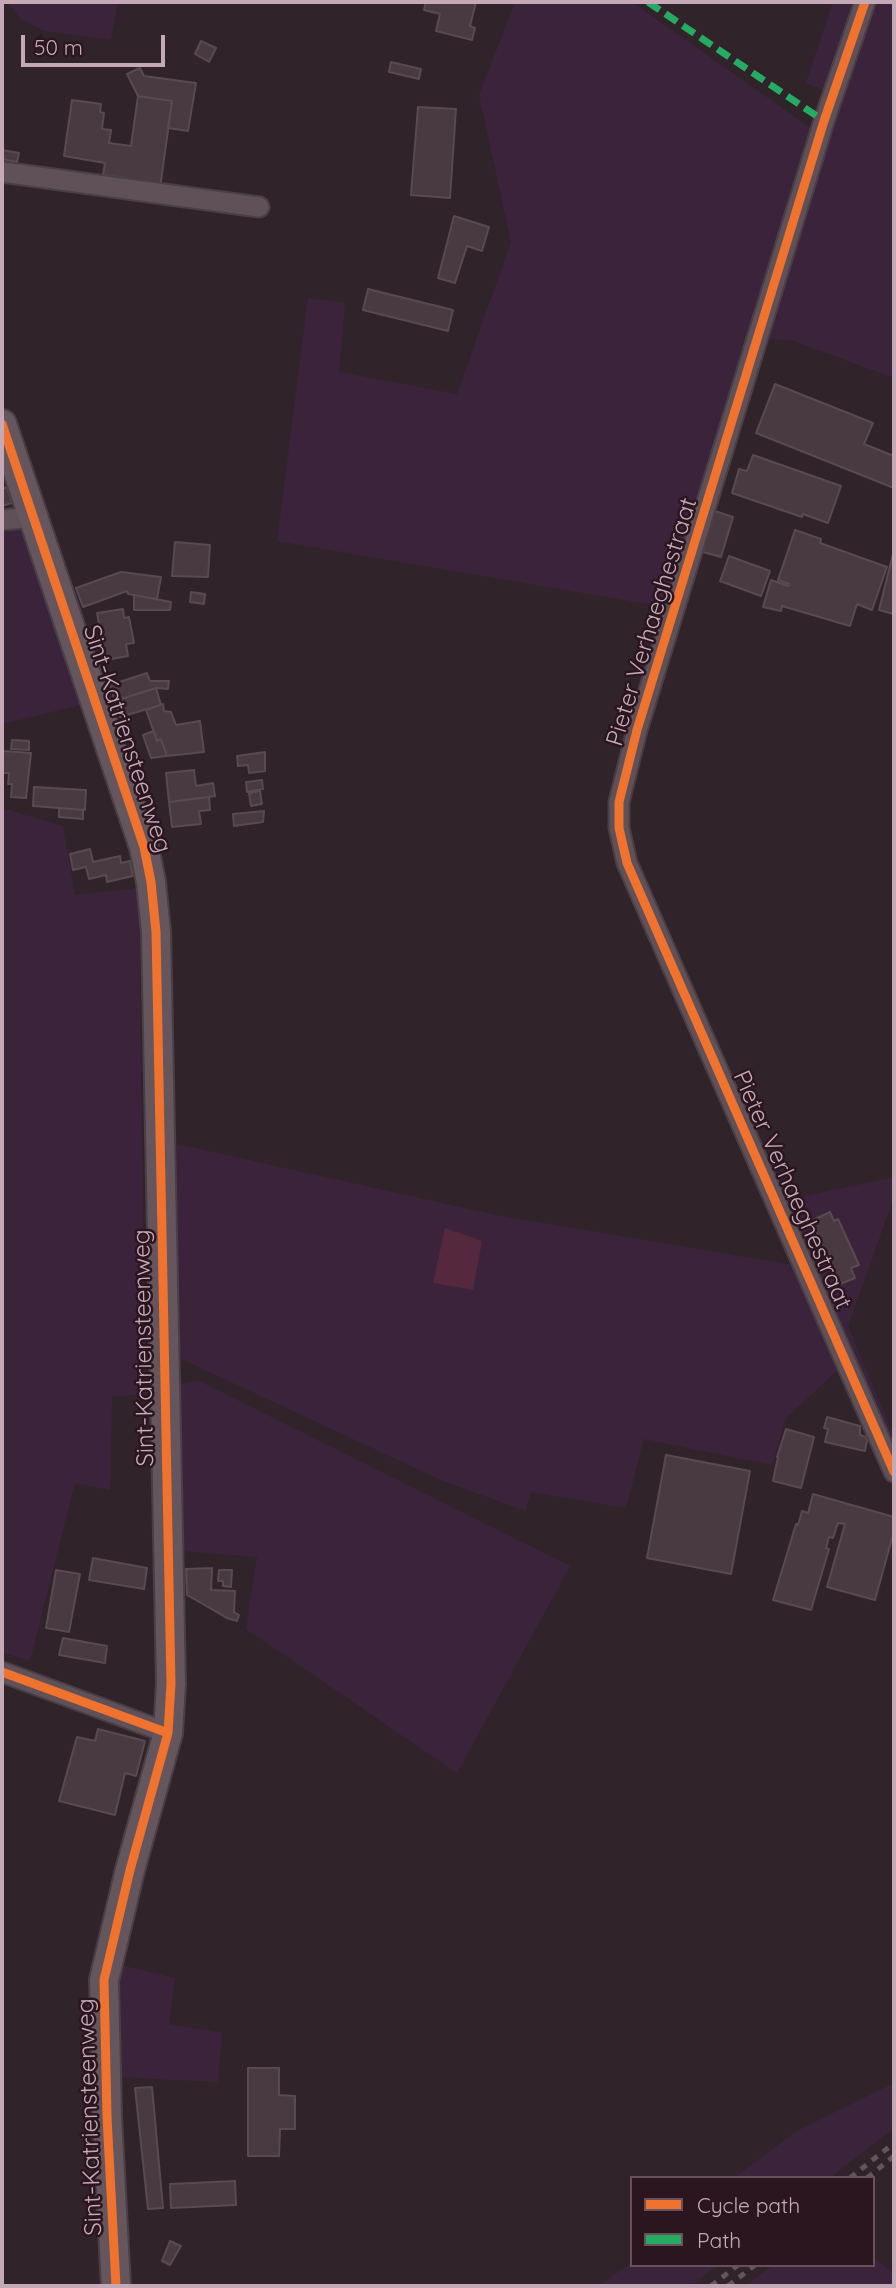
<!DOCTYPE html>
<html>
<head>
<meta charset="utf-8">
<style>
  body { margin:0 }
  #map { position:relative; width:896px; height:2288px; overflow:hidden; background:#31232a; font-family:Quicksand,sans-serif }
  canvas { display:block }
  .frame { position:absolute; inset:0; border:4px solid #c5a9b6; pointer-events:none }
  .legend { position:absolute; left:630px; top:2176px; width:245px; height:91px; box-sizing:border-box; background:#2b1620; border:2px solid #69515c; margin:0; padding:9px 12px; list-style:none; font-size:21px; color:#c5a9b6 }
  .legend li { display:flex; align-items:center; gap:14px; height:35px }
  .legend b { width:35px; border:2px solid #69515c }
  .scale { position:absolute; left:21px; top:35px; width:144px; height:32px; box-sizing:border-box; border:4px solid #c5a9b6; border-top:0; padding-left:9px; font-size:21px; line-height:24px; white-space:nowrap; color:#c5a9b6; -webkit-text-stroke:5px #2b1620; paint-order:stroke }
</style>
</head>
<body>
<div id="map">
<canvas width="896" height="2288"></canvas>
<div class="frame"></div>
<ul class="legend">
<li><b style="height:9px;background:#ef722f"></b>Cycle path</li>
<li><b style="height:9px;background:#26ab63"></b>Path</li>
</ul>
<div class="scale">50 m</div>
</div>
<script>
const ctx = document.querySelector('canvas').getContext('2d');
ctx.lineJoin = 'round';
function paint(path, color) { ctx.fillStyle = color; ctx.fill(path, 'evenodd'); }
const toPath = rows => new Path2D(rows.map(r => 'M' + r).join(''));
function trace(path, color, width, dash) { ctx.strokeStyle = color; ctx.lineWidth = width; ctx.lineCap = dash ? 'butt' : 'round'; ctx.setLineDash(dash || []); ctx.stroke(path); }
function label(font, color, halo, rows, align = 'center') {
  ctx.font = font + ' Quicksand,sans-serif'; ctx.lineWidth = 5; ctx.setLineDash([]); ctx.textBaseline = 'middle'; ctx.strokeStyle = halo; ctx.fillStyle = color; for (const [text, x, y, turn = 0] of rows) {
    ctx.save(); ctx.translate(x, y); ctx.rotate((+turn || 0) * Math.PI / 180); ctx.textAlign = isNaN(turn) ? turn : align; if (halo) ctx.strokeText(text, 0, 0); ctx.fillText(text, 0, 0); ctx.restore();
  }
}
paint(toPath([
  [7,2,118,2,111,40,45,31,22,20],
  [515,2,632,2,815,131,671,608,277,541,308,298,345,303,339,372,457,394,511,242,479,95],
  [833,2,859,2,830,93,806,83],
  [871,2,894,2,894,378,794,341,763,338],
  [2,528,22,528,80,705,2,724],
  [2,808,63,826,75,895,139,888,145,1395,112,1396,110,1490,75,1483,30,1661,2,1652],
  [177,1144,496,1215,792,1265,841,1367,786,1418,772,1465,644,1439,626,1508,531,1492,526,1511,443,1481,177,1357],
  [894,1177,894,1197,848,1326,894,1436,894,1457,838,1330,787,1200],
  [199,1381,570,1566,457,1773,246,1629,257,1557,182,1551,177,1384],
  [121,1965,175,1978,169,2024,222,2033,218,2082,117,2077,117,2005],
  [894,2083,894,2128,830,2178,734,2178,795,2132],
  [873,2257,894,2274,894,2286,746,2286,773,2265,873,2265],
  [632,2262,632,2265,718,2265,691,2286,599,2286]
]), '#3b243b');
paint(toPath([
  [445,1228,482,1241,473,1290,433,1283]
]), '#55283e');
const building = toPath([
  [426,2,476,2,470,26,475,28,472,40,436,31,440,14,424,10,426,2],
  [201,41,216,48,209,62,195,54,201,41],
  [391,62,421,69,419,79,389,72,391,62],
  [140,68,144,76,196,83,188,131,168,128,172,101,138,96,127,74,140,68],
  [138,96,172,101,160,188,126,183,127,178,103,175,105,163,64,156,72,100,101,104,100,112,104,113,102,129,111,130,109,143,131,146,138,96],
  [418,107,456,109,450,198,411,195,418,107],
  [2,150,19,153,17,162,2,159,2,150],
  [454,216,489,227,482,251,467,246,455,283,438,278,454,216],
  [368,289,453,310,448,331,363,310,368,289],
  [775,384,873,423,864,444,894,456,894,488,756,433,775,384],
  [753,455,841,486,828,523,803,514,802,517,732,493,739,469,747,471,753,455],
  [7,487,12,503,2,506,2,489,7,487],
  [715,511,733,517,721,557,703,552,715,511],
  [795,530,821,539,820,543,887,567,872,610,857,604,850,626,782,606,781,611,763,607,771,580,788,586,789,584,778,580,795,530],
  [175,542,210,545,208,577,172,576,175,542],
  [894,550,894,614,879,610,894,550],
  [729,556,770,571,761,596,720,581,729,556],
  [121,572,161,577,157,599,128,594,127,591,83,607,76,588,121,572],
  [191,592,205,594,204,604,190,602,191,592],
  [134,595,171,602,170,610,134,610,134,595],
  [123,609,124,618,129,617,134,643,126,644,128,656,106,660,97,613,123,609],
  [147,673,150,681,169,681,168,689,156,688,115,701,110,685,147,673],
  [156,688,161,705,120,717,115,701,156,688],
  [163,704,164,711,171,712,176,725,200,721,204,752,167,756,161,739,157,741,146,710,163,704],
  [154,731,157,741,161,739,167,756,151,758,143,735,154,731],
  [12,740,29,741,29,750,11,749,12,740],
  [2,751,31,753,26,798,11,797,12,784,8,784,9,773,2,773,2,751],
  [265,752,265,771,249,773,248,765,238,766,237,756,265,752],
  [194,770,196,786,213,783,215,796,169,802,166,773,194,770],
  [262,780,263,789,247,792,246,782,262,780],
  [34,787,86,790,85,810,33,806,34,787],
  [260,791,262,804,251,806,249,793,260,791],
  [209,797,210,810,199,811,201,824,172,827,169,802,209,797],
  [59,808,83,810,83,819,59,817,59,808],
  [264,811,263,822,234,826,233,814,264,811],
  [90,849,93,862,120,856,121,863,130,861,133,876,107,882,106,875,89,879,86,867,73,870,70,854,90,849],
  [830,1212,834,1221,838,1219,859,1265,851,1268,855,1278,840,1284,811,1221,830,1212],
  [827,1417,860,1426,860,1435,866,1437,867,1440,865,1451,825,1442,828,1429,824,1428,827,1417],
  [786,1429,814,1437,801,1488,773,1481,778,1457,777,1457,786,1429],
  [666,1455,750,1471,731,1574,647,1558,666,1455],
  [813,1494,894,1517,894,1531,875,1600,827,1587,845,1524,838,1523,833,1538,829,1537,826,1548,829,1549,811,1610,773,1600,796,1524,798,1525,802,1511,808,1513,813,1494],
  [93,1558,147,1568,144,1589,89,1580,93,1558],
  [212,1568,211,1590,235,1591,234,1612,239,1615,237,1621,227,1618,187,1595,186,1569,212,1568],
  [56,1570,80,1574,69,1632,46,1628,56,1570],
  [219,1570,232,1570,231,1587,223,1586,223,1581,218,1581,219,1570],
  [63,1638,107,1646,105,1663,59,1655,63,1638],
  [98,1729,145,1741,136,1776,125,1773,115,1815,59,1801,77,1737,95,1741,98,1729],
  [248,2068,279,2068,279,2095,295,2096,295,2129,280,2129,279,2156,248,2156,248,2068],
  [152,2087,163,2208,148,2209,135,2088,152,2087],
  [235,2181,236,2205,171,2208,170,2184,235,2181],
  [170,2241,181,2246,170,2265,162,2261,170,2241]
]);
paint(building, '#483a40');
trace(building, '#594a51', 2);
const street = toPath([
  [865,2,824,121,637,730,619,802,619,828,627,863,894,1472],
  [2,172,259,207],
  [2,520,33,517],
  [2,1672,168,1733]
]);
const secondary = toPath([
  [2,424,144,847,151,882,156,932,171,1684,168,1733,130,1870,104,1980,107,2117,116,2286]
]);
trace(street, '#4a3f45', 23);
trace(secondary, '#4a3f45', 32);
trace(street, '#605158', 19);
trace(secondary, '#64565c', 28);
trace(toPath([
  [850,2178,894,2143],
  [867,2178,894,2156],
  [711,2286,738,2265],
  [728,2286,755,2265]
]), '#63555c', 5, [7, 7]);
trace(toPath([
  [648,2,824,121]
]), '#26ab63', 7, [14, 7]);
trace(toPath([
  [865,2,824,121,637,730,619,802,619,828,627,863,894,1472],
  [2,424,144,847,151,882,156,932,171,1684,168,1733,130,1870,104,1980,107,2117,116,2286],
  [2,1672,168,1733]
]), '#ef722f', 9);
label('24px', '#c5a9b6', '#2b1620', [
  ["Pieter Verhaeghestraat",652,622,-73],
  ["Sint-Katriensteenweg",127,739,72],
  ["Pieter Verhaeghestraat",792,1190,66],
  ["Sint-Katriensteenweg",144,1348,-91],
  ["Sint-Katriensteenweg",90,2117,-92]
]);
</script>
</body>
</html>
